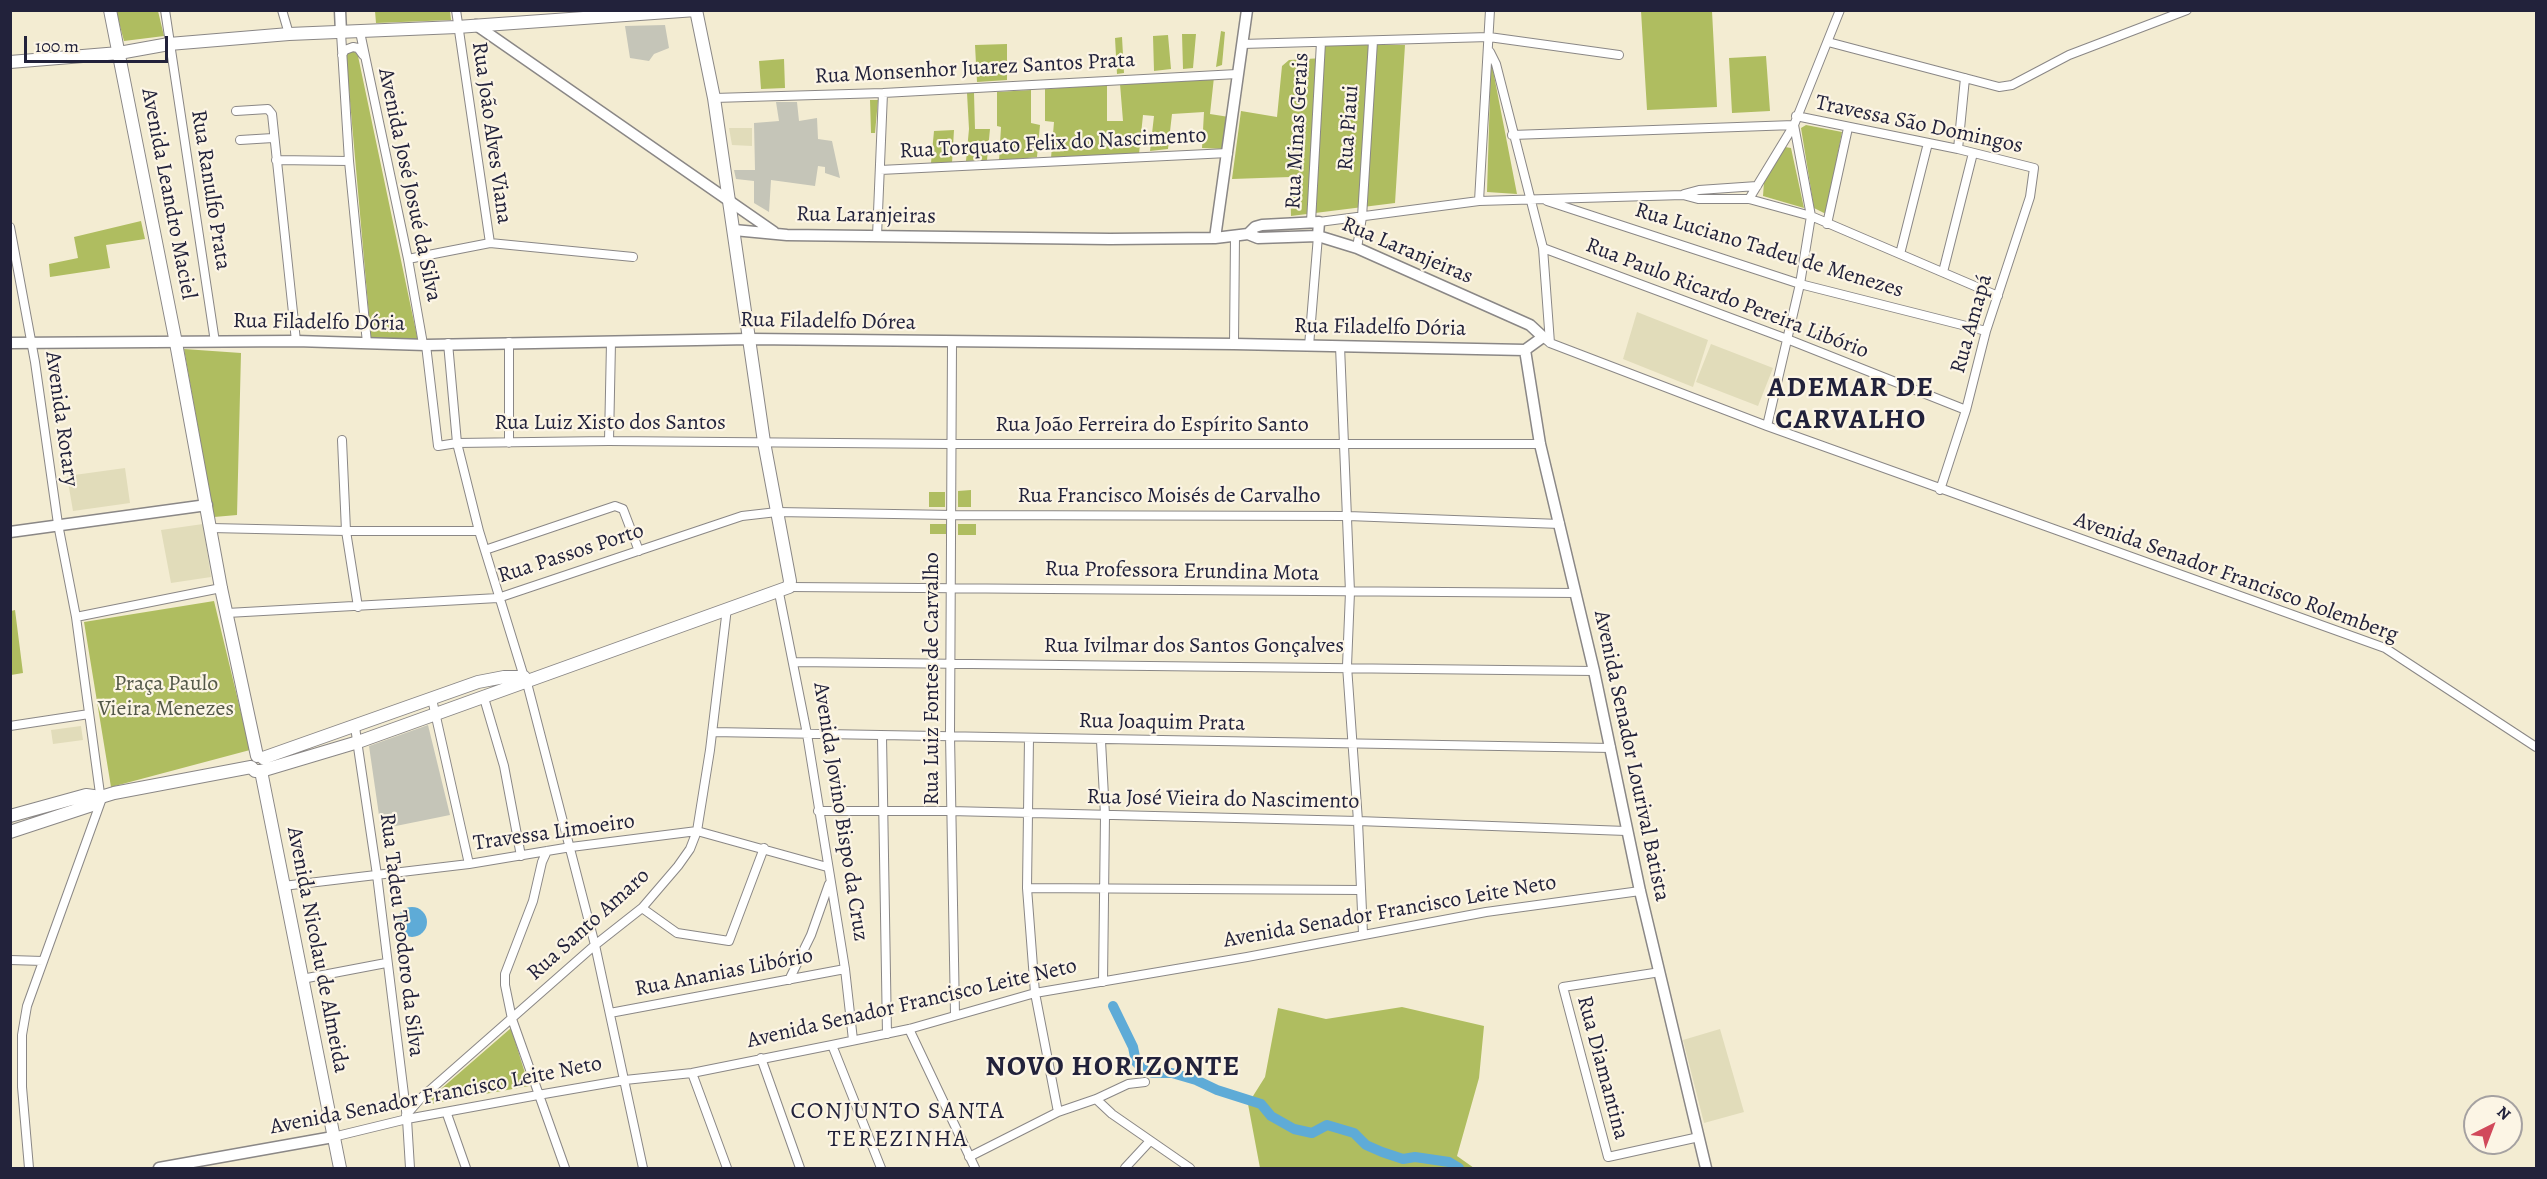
<!DOCTYPE html>
<html>
<head>
<meta charset="utf-8">
<style>
  body { margin:0 }
  #map { position:relative; width:2547px; height:1179px; overflow:hidden; background:#f3ecd2; font-family:Alegreya,serif }
  canvas { display:block }
  .frame { position:absolute; inset:0; border:12px solid #22223b; pointer-events:none }
  .north { position:absolute; left:2463px; top:1095px; width:60px; height:60px; box-sizing:border-box; background:#fcf5e5; border:2px solid #a5a1a1; border-radius:50%; rotate:42deg; font-size:16px; font-weight:700; line-height:24px; text-align:center; color:#22223b }
  .north::after { content:''; display:block; margin:auto; width:21px; height:27px; background:#d1495b; clip-path:polygon(50% 0,100% 100%,50% 72%,0 100%) }
  .scale { position:absolute; left:24px; top:36px; width:144px; height:27px; box-sizing:border-box; border:3px solid #22223b; border-top:0; padding-left:8px; font-size:18px; line-height:21px; white-space:nowrap; color:#22223b; -webkit-text-stroke:4px #fcf5e5; paint-order:stroke }
</style>
</head>
<body>
<div id="map">
<canvas width="2547" height="1179"></canvas>
<div class="frame"></div>
<div class="north">N</div>
<div class="scale">100 m</div>
</div>
<script>
const ctx = document.querySelector('canvas').getContext('2d');
ctx.lineJoin = 'round';
function paint(path, color) { ctx.fillStyle = color; ctx.fill(path, 'evenodd'); }
const toPath = rows => new Path2D(rows.map(r => 'M' + r).join(''));
function trace(path, color, width, dash) { ctx.strokeStyle = color; ctx.lineWidth = width; ctx.lineCap = dash ? 'butt' : 'round'; ctx.setLineDash(dash || []); ctx.stroke(path); }
function label(font, color, halo, rows, align = 'center') {
  ctx.font = font + ' Alegreya,serif'; ctx.lineWidth = 4.5; ctx.setLineDash([]); ctx.textBaseline = 'middle'; ctx.strokeStyle = halo; ctx.fillStyle = color; for (const [text, x, y, turn = 0] of rows) {
    ctx.save(); ctx.translate(x, y); ctx.rotate((+turn || 0) * Math.PI / 180); ctx.textAlign = isNaN(turn) ? turn : align; if (halo) ctx.strokeText(text, 0, 0); ctx.fillText(text, 0, 0); ctx.restore();
  }
}
paint(toPath([
  [729,128,752,128,752,146,732,145],
  [1637,312,1708,340,1693,387,1623,359],
  [1711,344,1773,368,1758,406,1696,382],
  [125,468,130,503,73,511,67,476],
  [203,524,211,577,171,583,161,530],
  [81,726,83,740,53,744,51,730],
  [1720,1029,1744,1112,1704,1123,1683,1040]
]), '#e1dcba');
paint(toPath([
  [665,25,669,48,654,54,649,61,630,58,625,26],
  [776,102,797,102,799,121,817,118,818,139,832,141,840,178,825,173,825,167,818,166,815,186,771,180,769,212,754,203,754,181,736,179,734,170,755,170,754,123,779,121],
  [428,725,450,815,381,829,369,746]
]), '#c5c5b8');
paint(toPath([
  [116,11,158,11,164,36,124,41],
  [375,11,450,11,451,20,376,23],
  [1641,11,1712,11,1717,107,1647,110],
  [1221,31,1225,32,1222,65,1216,67],
  [1182,34,1196,34,1193,68,1183,69],
  [1168,35,1171,69,1154,71,1153,36],
  [1122,37,1124,73,1117,74,1115,38],
  [1007,44,1007,80,977,82,975,45],
  [1323,45,1405,45,1395,203,1291,216,1290,177,1232,179,1241,111,1277,117,1282,66,1289,60,1323,58],
  [348,51,354,51,358,56,418,341,371,338,346,56],
  [1766,56,1770,111,1732,113,1729,58],
  [784,59,785,88,761,89,759,61],
  [1491,60,1517,194,1487,192],
  [1214,77,1210,114,1229,117,1226,149,1202,148,1204,112,1172,114,1168,149,1150,151,1154,116,1143,115,1139,154,1051,158,1054,122,1045,121,1045,89,1107,85,1107,121,1123,121,1120,84],
  [1031,90,1031,123,1040,125,1037,157,999,161,1001,127,997,126,997,92],
  [967,93,974,93,975,129,990,129,987,160,966,161,969,129],
  [870,100,878,100,875,133,871,133],
  [1806,125,1842,132,1826,214,1814,208,1801,128],
  [954,130,952,163,931,163,934,131],
  [1785,147,1791,148,1804,208,1763,196,1764,182],
  [141,221,145,239,106,245,110,268,50,277,49,264,78,258,74,237],
  [184,349,241,353,237,515,214,517],
  [971,490,971,507,958,507,958,491],
  [929,492,945,492,945,507,929,507],
  [930,524,946,524,946,534,930,534],
  [958,524,976,524,976,535,958,535],
  [214,601,250,750,111,787,84,622],
  [15,610,23,673,11,675,11,611],
  [1402,1007,1484,1026,1479,1078,1457,1156,1474,1168,1260,1168,1248,1104,1265,1077,1278,1008,1326,1019],
  [511,1028,529,1086,425,1105,434,1095]
]), '#afbd60');
paint(toPath([
  '397 922a15 15 0 1 1 30 0a15 15 0 1 1-30 0Z'
]), '#5eabd7');
trace(toPath([
  [1113,1006,1133,1047,1136,1062,1143,1069,1152,1073,1172,1073,1196,1080,1217,1090,1261,1104,1271,1116,1294,1129,1312,1133,1327,1125,1354,1133,1366,1145,1382,1152,1403,1159,1415,1157,1449,1162,1459,1168]
]), '#5eabd7', 10);
const minor = toPath([
  [165,10,215,342],
  [282,10,289,34],
  [456,10,490,243],
  [1490,10,1479,201,1683,195,1698,199,1749,199,1811,216,1998,296],
  [360,32,408,259,423,344],
  [341,33,349,161,367,343],
  [1828,42,1999,87,2012,85,2069,55,2187,10],
  [1242,44,1489,37,1619,55],
  [1490,52,1496,64,1543,248,1550,343],
  [342,55,345,50,353,47,358,48,363,55],
  [714,98,883,93,1237,74],
  [236,111,268,109,272,114,296,341],
  [1796,116,1958,149,2034,168,2030,197,1986,331,1966,410,1940,490],
  [1512,135,1794,125],
  [240,140,273,138],
  [1958,149,1965,78],
  [276,160,349,161],
  [880,170,1228,153],
  [1684,194,1699,190,1757,186],
  [1749,199,1794,125,1840,10],
  [1547,201,1800,284,1986,331],
  [1311,222,1321,42],
  [1319,222,1479,201],
  [1827,224,1848,128],
  [10,227,35,362,58,524,76,617,101,801,27,1006,22,1035,22,1087,29,1168],
  [877,236,883,93],
  [1357,248,1362,217,1373,41],
  [1543,248,1787,339,1966,410],
  [1900,254,1928,143],
  [408,259,490,243,633,257],
  [1943,272,1973,153],
  [1543,337,1550,343,1767,426,2385,648,2536,747],
  [448,343,457,443,479,531,524,677],
  [952,343,950,735,955,1015],
  [1234,344,1235,236],
  [426,345,438,446,457,443,609,441,951,444,1540,444],
  [1309,346,1318,236],
  [1340,346,1350,592,1347,666,1358,821,1363,934],
  [1767,426,1800,284,1811,216,1794,125],
  [342,440,346,531,358,607],
  [609,441,611,342],
  [509,443,509,342],
  [211,528,346,531,479,531],
  [485,550,615,506,623,509,639,551],
  [789,587,1576,593],
  [779,593,807,734,845,969,853,1040],
  [227,613,498,598,742,516,777,512,952,515,1348,516,1560,524],
  [76,617,221,588],
  [794,662,1594,671],
  [527,683,595,945,643,1168],
  [484,698,504,766,521,856],
  [432,699,469,864],
  [10,726,89,714],
  [355,727,377,875,407,1119,410,1168],
  [712,732,1611,748],
  [882,736,887,1034],
  [1029,738,1027,888,1035,993,1058,1112],
  [1101,741,1105,815,1103,982],
  [818,811,950,811,1358,821,1626,831],
  [547,851,542,862,533,901,505,974,505,985,512,1019,565,1168],
  [283,886,469,864,571,847,697,831,827,867],
  [1027,888,1361,890],
  [642,908,677,933,729,941,764,848],
  [10,960,43,961],
  [1654,973,1563,987,1608,1157,1699,1137],
  [302,979,386,963],
  [789,980,811,935,829,884],
  [610,1013,845,969],
  [909,1029,975,1168],
  [832,1045,881,1168],
  [761,1058,800,1168],
  [692,1073,727,1168],
  [1096,1099,1112,1114,1190,1168],
  [447,1114,466,1168],
  [406,1115,421,1098,595,945,642,908,678,866,690,849,697,831,710,750,727,608],
  [333,1137,407,1119,538,1095,625,1080,692,1073,832,1045,909,1029,1035,993,1247,957,1486,912,1640,891],
  [969,1157,1058,1112,1096,1099,1128,1084,1145,1082],
  [1125,1168,1150,1141]
]);
const tertiary = toPath([
  [340,10,341,33],
  [476,25,774,232],
  [734,230,787,235,1110,239,1215,238,1248,234,1258,238,1318,236,1357,248,1530,325,1543,337,1525,350],
  [1248,234,1255,227,1262,225,1319,222,1318,236],
  [1215,238,1247,10],
  [10,343,296,341,426,345,750,339,1234,344,1525,350],
  [1525,350,1540,444,1594,671,1640,891,1706,1168],
  [10,532,207,505],
  [159,1168,333,1137]
]);
const secondary = toPath([
  [110,10,176,343,221,588,257,756],
  [10,62,119,53,169,44,289,34,457,27,696,10],
  [263,758,478,682,504,677,524,677,527,683],
  [261,771,340,1168],
  [10,816,86,795,101,797],
  [10,832,92,805,101,797,114,793,251,767,255,771,261,771,358,742,789,587,790,581,764,442,714,98,696,10]
]);
trace(minor, '#8a8786', 10);
trace(tertiary, '#8a8786', 13);
trace(secondary, '#8a8786', 14);
trace(minor, '#fff', 8);
trace(tertiary, '#fff', 10);
trace(secondary, '#fff', 12);
label('22px', '#22223b', '#fcf5e5', [
  ["Rua Monsenhor Juarez Santos Prata",975,69,-3],
  ["Travessa São Domingos",1919,125,12],
  ["Rua Piaui",1349,128,-86],
  ["Rua Minas Gerais",1298,131,-87],
  ["Rua João Alves Viana",491,133,82],
  ["Rua Torquato Felix do Nascimento",1053,144,-3],
  ["Avenida José Josué da Silva",409,185,78],
  ["Rua Ranulfo Prata",210,190,81],
  ["Avenida Leandro Maciel",168,194,79],
  ["Rua Laranjeiras",866,216,1],
  ["Rua Laranjeiras",1407,251,23],
  ["Rua Luciano Tadeu de Menezes",1769,251,17],
  ["Rua Paulo Ricardo Pereira Libório",1727,299,21],
  ["Rua Filadelfo Dórea",828,322,1],
  ["Rua Filadelfo Dória",319,323,1],
  ["Rua Amapá",1972,324,-74],
  ["Rua Filadelfo Dória",1380,328,1],
  ["Avenida Rotary",61,419,82],
  ["Rua Luiz Xisto dos Santos",610,424],
  ["Rua João Ferreira do Espírito Santo",1152,426],
  ["Rua Francisco Moisés de Carvalho",1169,497],
  ["Rua Passos Porto",571,554,-18],
  ["Rua Professora Erundina Mota",1182,572,1],
  ["Avenida Senador Francisco Rolemberg",2236,578,20],
  ["Rua Ivilmar dos Santos Gonçalves",1194,647],
  ["Rua Luiz Fontes de Carvalho",933,679,-90],
  ["Rua Joaquim Prata",1162,723,1],
  ["Avenida Senador Lourival Batista",1631,756,78],
  ["Rua José Vieira do Nascimento",1223,800,1],
  ["Avenida Jovino Bispo da Cruz",840,812,81],
  ["Travessa Limoeiro",554,833,-8],
  ["Avenida Senador Francisco Leite Neto",1390,912,-10],
  ["Rua Santo Amaro",589,925,-42],
  ["Rua Tadeu Teodoro da Silva",401,935,83],
  ["Avenida Nicolau de Almeida",317,950,79],
  ["Rua Ananias Libório",724,973,-11],
  ["Avenida Senador Francisco Leite Neto",912,1004,-13],
  ["Rua Diamantina",1602,1068,75],
  ["Avenida Senador Francisco Leite Neto",436,1096,-11]
]);
label('22px', '#535848', '#fcf5e5', [
  ["Praça Paulo",166,685],
  ["Vieira Menezes",166,710]
]);
ctx.letterSpacing = '1.5px';
label('24px', '#22223b', '#fcf5e5', [
  ["CONJUNTO SANTA",898,1112],
  ["TEREZINHA",898,1140]
]);
ctx.letterSpacing = '0px';
ctx.letterSpacing = '1.5px';
label('bold 28px', '#22223b', '#fcf5e5', [
  ["ADEMAR DE",1851,389],
  ["CARVALHO",1851,421],
  ["NOVO HORIZONTE",1113,1068]
]);
ctx.letterSpacing = '0px';
</script>
</body>
</html>
